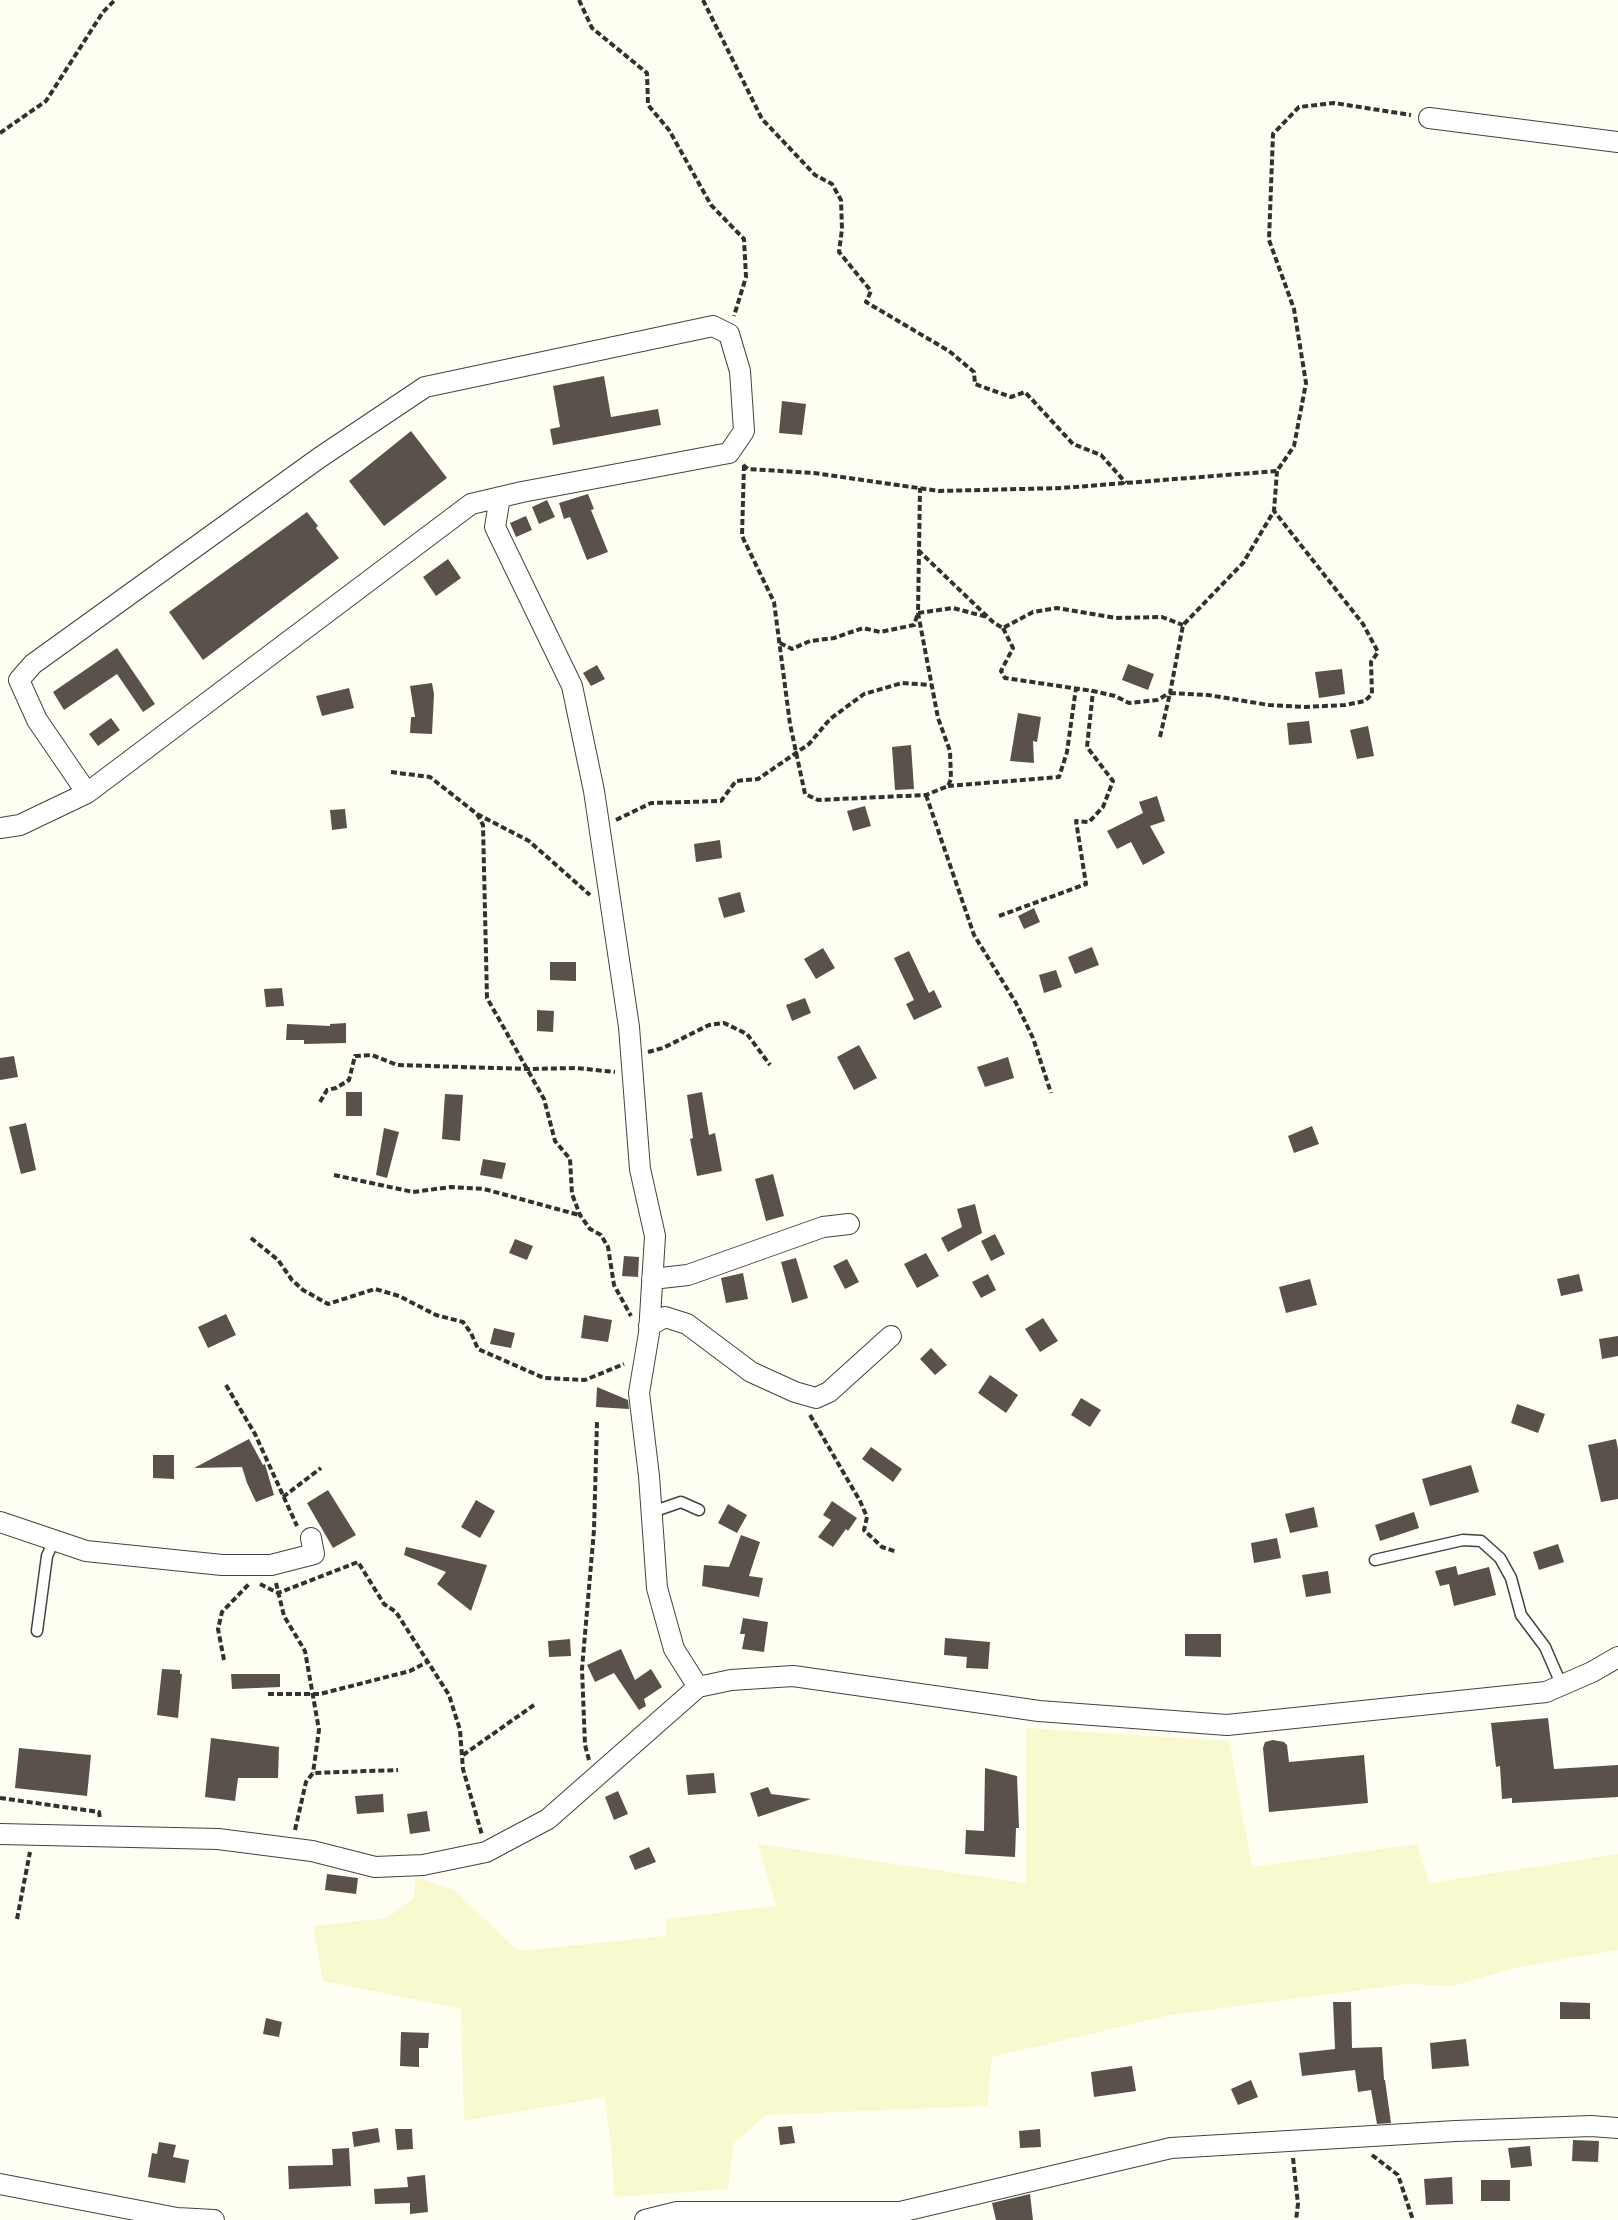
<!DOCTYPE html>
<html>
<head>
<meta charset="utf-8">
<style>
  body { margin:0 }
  canvas { display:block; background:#fffef2 }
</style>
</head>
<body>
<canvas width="1618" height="2220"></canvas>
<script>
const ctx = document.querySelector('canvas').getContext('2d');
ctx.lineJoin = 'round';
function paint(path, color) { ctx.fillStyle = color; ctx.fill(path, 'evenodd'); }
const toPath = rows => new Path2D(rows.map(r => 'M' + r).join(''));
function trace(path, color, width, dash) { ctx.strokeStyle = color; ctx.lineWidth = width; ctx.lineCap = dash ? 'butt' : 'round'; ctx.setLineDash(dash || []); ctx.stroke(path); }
paint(toPath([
  [1026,1728,1229,1741,1252,1867,1417,1844,1429,1883,1618,1854,1618,1950,1519,1967,1452,1986,1406,1984,1171,2015,992,2057,987,2106,766,2115,734,2143,728,2189,614,2197,611,2143,604,2097,464,2121,461,2009,323,1981,313,1926,387,1918,414,1898,415,1877,454,1890,518,1951,666,1936,666,1919,776,1906,758,1844,1026,1883]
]), '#f8f9ce');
paint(toPath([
  [604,376,611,417,658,409,661,425,553,445,550,429,560,427,553,386],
  [782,401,806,404,802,435,779,433],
  [411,431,447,478,384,526,349,481],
  [588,494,594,509,591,510,608,552,587,560,570,517,564,519,559,503],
  [547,500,555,517,539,524,532,507],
  [307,512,318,526,316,528,339,558,203,660,169,612],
  [526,516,532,530,516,537,510,523],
  [448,559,461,578,436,596,423,577],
  [117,648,155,704,143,712,117,674,64,710,53,692],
  [1128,664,1154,674,1148,690,1122,680],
  [597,665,605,679,591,686,583,673],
  [1342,669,1345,694,1319,698,1315,672],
  [432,683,434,694,432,734,410,733,411,717,415,717,410,686],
  [349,688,354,708,322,716,316,696],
  [1018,713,1041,717,1037,742,1033,741,1034,763,1010,761],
  [111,718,120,730,98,746,89,734],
  [1309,721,1312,743,1289,745,1287,723],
  [1368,726,1374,756,1357,759,1350,730],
  [911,745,914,789,895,790,892,747],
  [1157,796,1165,821,1150,826,1165,853,1143,865,1131,842,1117,849,1107,831,1143,813,1139,802],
  [865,806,871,826,853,831,847,811],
  [345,809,347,828,332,830,330,810],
  [720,840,722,858,696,862,694,844],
  [740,892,745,912,724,918,718,898],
  [1034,908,1040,922,1024,929,1018,916],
  [1092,947,1099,965,1075,974,1068,957],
  [823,948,835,968,816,979,804,959],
  [909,951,929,993,934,990,942,1007,914,1020,906,1004,914,1000,894,958],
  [550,962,576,962,576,981,550,980],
  [1056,970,1062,987,1044,993,1039,975],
  [282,988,284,1006,266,1007,264,989],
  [805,998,811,1013,792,1021,786,1005],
  [537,1010,554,1011,553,1032,537,1031],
  [346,1023,346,1043,304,1044,304,1040,286,1040,287,1024,330,1026,330,1024],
  [859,1045,877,1078,854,1090,837,1057],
  [14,1056,18,1077,0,1080,0,1058],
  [1008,1057,1014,1078,985,1087,977,1067],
  [346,1092,362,1092,362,1116,346,1116],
  [702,1092,709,1135,715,1133,722,1171,697,1176,690,1139,693,1138,687,1095],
  [445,1094,463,1095,460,1141,442,1139],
  [26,1123,36,1170,21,1174,9,1127],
  [1312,1126,1319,1144,1294,1153,1288,1136],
  [384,1128,399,1132,387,1178,376,1175],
  [483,1159,506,1163,502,1179,480,1175],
  [773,1174,784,1216,766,1221,755,1179],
  [975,1204,982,1233,948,1252,941,1238,962,1227,957,1209],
  [995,1234,1005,1254,991,1261,981,1241],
  [515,1239,533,1246,527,1260,509,1253],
  [926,1253,939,1276,917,1288,904,1264],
  [624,1256,639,1257,638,1277,622,1276],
  [796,1258,808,1298,792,1303,781,1262],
  [847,1259,859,1282,845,1289,833,1266],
  [743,1273,748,1299,726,1303,721,1278],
  [988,1274,996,1290,981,1298,972,1282],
  [1579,1274,1583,1291,1561,1296,1557,1279],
  [1310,1279,1317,1305,1286,1313,1279,1287],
  [226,1314,236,1335,208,1348,198,1327],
  [584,1315,612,1320,608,1342,581,1338],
  [1043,1318,1058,1341,1040,1352,1025,1329],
  [494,1328,515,1333,511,1348,490,1344],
  [1618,1336,1618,1356,1602,1359,1599,1339],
  [931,1348,947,1365,935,1375,920,1359],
  [990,1375,1018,1395,1006,1413,978,1393],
  [597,1387,628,1400,629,1409,596,1407],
  [1081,1398,1101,1410,1090,1427,1071,1415],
  [1517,1404,1545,1414,1538,1433,1511,1423],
  [249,1439,263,1465,265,1464,274,1495,256,1502,247,1483,242,1467,194,1468],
  [1616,1439,1618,1449,1618,1499,1601,1502,1588,1445],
  [871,1447,902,1469,893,1482,862,1459],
  [153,1455,174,1455,174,1479,153,1478],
  [1471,1465,1479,1492,1430,1506,1422,1479],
  [328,1490,356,1535,333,1548,307,1503],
  [476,1500,495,1511,480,1538,461,1527],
  [832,1501,857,1518,848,1531,846,1529,833,1547,818,1537,831,1520,823,1515],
  [728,1504,747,1515,737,1533,718,1523],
  [1314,1507,1318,1527,1290,1533,1285,1514],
  [1414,1512,1419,1528,1380,1541,1375,1525],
  [741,1535,760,1542,749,1576,763,1578,759,1597,702,1586,704,1565,729,1567],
  [1277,1538,1281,1558,1254,1563,1251,1543],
  [1558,1544,1564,1562,1539,1570,1533,1552],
  [406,1547,487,1565,471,1611,437,1584,446,1572,404,1555],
  [1456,1566,1458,1575,1489,1567,1496,1595,1454,1606,1449,1584,1440,1586,1435,1571],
  [1328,1571,1331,1593,1306,1597,1302,1575],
  [743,1618,768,1622,764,1652,742,1649,745,1634,740,1634],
  [1185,1634,1221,1634,1221,1657,1185,1656],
  [945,1638,990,1642,988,1669,966,1668,967,1657,944,1655],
  [570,1639,571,1656,549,1657,548,1641],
  [621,1649,635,1680,651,1669,662,1687,644,1699,646,1706,639,1710,614,1673,595,1682,587,1665],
  [162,1669,180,1670,180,1674,182,1674,178,1718,157,1715],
  [231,1674,280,1674,280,1687,232,1689],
  [1548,1718,1554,1769,1618,1765,1618,1797,1512,1803,1512,1798,1502,1799,1500,1766,1496,1767,1491,1723],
  [211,1738,279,1747,278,1778,238,1778,235,1801,205,1797],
  [1273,1740,1284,1742,1287,1745,1289,1762,1364,1755,1368,1803,1269,1812,1263,1748,1265,1742],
  [19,1748,91,1755,87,1796,15,1788],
  [985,1768,1017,1776,1019,1828,1016,1828,1015,1857,965,1854,966,1830,984,1831],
  [714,1773,716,1793,688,1795,686,1775],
  [768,1787,771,1794,811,1799,758,1817,750,1793],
  [618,1791,628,1814,614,1820,605,1797],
  [383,1794,384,1812,357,1814,355,1796],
  [427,1811,430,1831,410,1834,407,1814],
  [649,1847,656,1862,635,1870,629,1856],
  [327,1874,358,1878,356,1894,325,1890],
  [1333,2002,1351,2002,1352,2048,1382,2047,1384,2080,1385,2080,1391,2123,1377,2124,1371,2090,1358,2092,1355,2070,1302,2076,1299,2053,1335,2049],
  [1560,2002,1590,2003,1590,2019,1560,2019],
  [266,2018,282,2022,279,2037,263,2034],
  [401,2032,429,2033,428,2048,419,2048,419,2067,400,2066],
  [1466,2039,1469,2066,1432,2069,1430,2043],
  [1132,2066,1136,2091,1094,2097,1091,2072],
  [1251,2080,1258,2097,1238,2105,1231,2089],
  [792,2126,795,2143,780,2145,778,2127],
  [378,2128,380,2142,354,2147,352,2132],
  [395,2129,412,2129,413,2149,397,2150],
  [1040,2129,1041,2147,1020,2148,1019,2131],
  [1573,2140,1599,2141,1598,2162,1572,2161],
  [159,2142,176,2145,173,2157,189,2160,185,2183,148,2177,152,2153,157,2154],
  [1530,2146,1532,2166,1511,2168,1508,2148],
  [349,2148,351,2186,289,2189,288,2166,333,2165,332,2149],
  [425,2175,428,2212,410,2214,410,2203,375,2204,374,2189,408,2187,407,2177],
  [1452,2177,1453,2204,1426,2205,1424,2179],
  [1481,2180,1510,2180,1510,2201,1481,2201],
  [1030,2194,1033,2220,996,2220,992,2203]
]), '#5a524a');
const lane = toPath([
  [652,1512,681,1502,699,1510],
  [1375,1560,1463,1540,1481,1541,1500,1558,1511,1578,1521,1615,1545,1647,1562,1686],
  [37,1631,47,1556,54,1540]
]);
const street = toPath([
  [1429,118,1618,142],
  [500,497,495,527,572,686,594,791,629,1027,640,1169,655,1236,649,1333,639,1393,649,1476,657,1588,674,1649,698,1687],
  [0,828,20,825,87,793,471,504,522,492,729,453,744,431,740,371,729,334,713,326,425,387,319,458,33,664,19,680,37,720,87,793],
  [652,1279,688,1275,823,1227,849,1224],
  [649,1326,665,1317,687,1324,751,1372,795,1392,816,1398,829,1392,891,1336],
  [0,1522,86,1551,222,1565,271,1565,314,1554,311,1538],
  [0,1834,218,1839,312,1851,375,1867,423,1865,486,1852,548,1819,698,1687,731,1680,793,1676,1039,1711,1227,1725,1546,1692,1592,1672,1618,1657],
  [0,2184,177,2218,214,2220],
  [645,2220,677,2212,900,2212,1171,2148,1456,2131,1591,2126,1618,2128]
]);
trace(lane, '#424242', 13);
trace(street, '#424242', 22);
trace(toPath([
  [579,0,592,28,647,73,648,105,669,130,711,205,744,239,746,277,734,316],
  [703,0,762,119,815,175,832,184,841,200,842,229,839,252,871,291,866,302,949,351,974,372,975,384,1011,397,1025,392,1073,444,1101,455,1126,483],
  [0,133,46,101,103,12,115,0],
  [743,465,748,469,814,473,939,491,1062,488,1277,471,1294,446,1306,383,1294,309,1269,240,1273,134,1299,107,1334,103,1411,115],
  [744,465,742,536,774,602,790,724,805,794,818,800,926,795,948,786,951,779,950,751,938,718,918,613,920,488],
  [918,550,994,623,1003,628,1033,612,1057,608,1116,618,1162,617,1183,625],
  [1003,628,1013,648,1001,671,1005,678,1093,691,1115,696,1129,703,1157,700,1170,693,1183,625,1243,563,1274,511,1277,471],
  [780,643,792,649,810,641,834,638,863,628,880,632,914,625,918,613,953,608,987,617],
  [1160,737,1170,693,1208,695,1269,705,1305,707,1345,705,1365,701,1372,694,1371,662,1378,652,1363,624,1274,511],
  [391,772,430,777,477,814,483,825,487,998,544,1099,555,1141,570,1159,572,1194,580,1215,590,1229,601,1235,608,1247,614,1285,631,1316],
  [948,786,1059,777,1067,752,1076,688],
  [926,795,974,935,1016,1003,1033,1038,1051,1093],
  [477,814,529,841,590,895],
  [616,820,651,803,721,801,736,781,758,779,796,753,809,744,830,719,864,694,902,683,931,685],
  [999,916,1086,884,1076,821,1089,822,1103,807,1113,781,1087,747,1093,691],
  [648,1052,663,1048,709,1025,724,1023,747,1034,770,1065],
  [320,1102,327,1090,336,1088,349,1080,355,1056,372,1055,397,1065,528,1069,576,1068,615,1072],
  [334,1175,413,1192,451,1187,484,1189,579,1215],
  [251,1238,278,1260,292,1280,303,1290,328,1304,375,1289,399,1296,436,1315,463,1322,471,1333,478,1349,544,1378,585,1380,624,1364],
  [226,1385,255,1434,297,1526],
  [810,1415,860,1501,867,1517,864,1530,882,1547,897,1552],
  [283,1497,321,1468],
  [276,1583,284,1616,305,1651,319,1730,313,1773],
  [260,1584,278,1593,358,1562,384,1604,396,1612,449,1695,460,1730,463,1769,482,1835],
  [224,1660,218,1629,222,1612,250,1583],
  [268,1694,320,1694,410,1671,427,1662],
  [463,1755,534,1705],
  [589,1760,585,1745,582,1669,594,1530,597,1422],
  [0,1798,99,1812,100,1819],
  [295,1830,306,1782,313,1773,398,1770],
  [17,1919,30,1852],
  [1372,2155,1398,2175,1413,2220],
  [1293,2158,1298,2204,1296,2220]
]), '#313131', 4, [6, 3]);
trace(lane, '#fff', 10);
trace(street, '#fff', 20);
</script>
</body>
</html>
